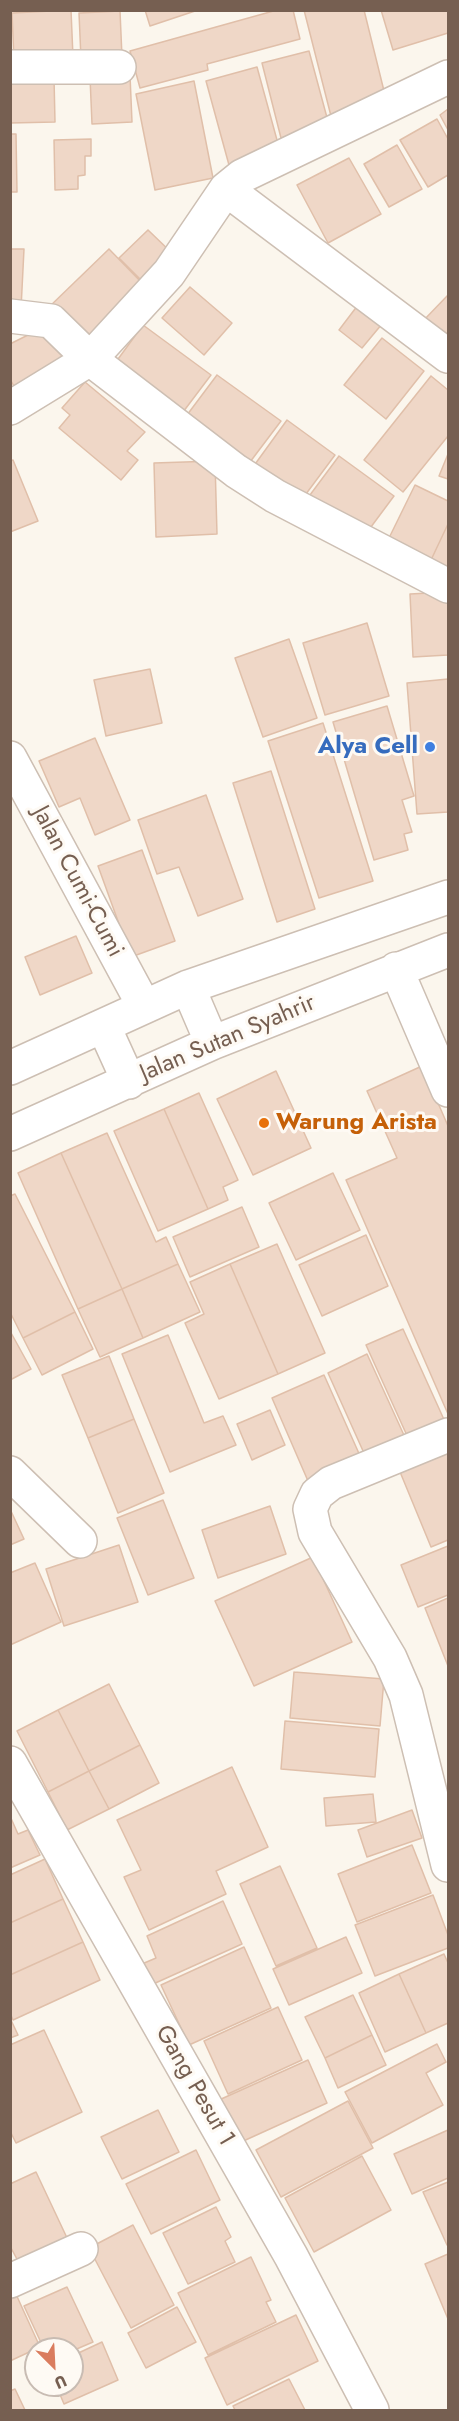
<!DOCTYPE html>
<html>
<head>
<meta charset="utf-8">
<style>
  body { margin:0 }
  #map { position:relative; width:459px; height:2421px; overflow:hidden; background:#fbf6ed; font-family:Jost,sans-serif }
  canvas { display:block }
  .frame { position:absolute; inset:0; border:12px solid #765f51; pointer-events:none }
  .north { position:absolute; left:24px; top:2337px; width:60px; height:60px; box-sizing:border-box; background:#fefaf4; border:2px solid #c8bcb3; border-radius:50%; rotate:156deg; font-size:16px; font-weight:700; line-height:24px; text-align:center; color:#765f51 }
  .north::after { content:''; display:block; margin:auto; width:21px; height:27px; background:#da7c5e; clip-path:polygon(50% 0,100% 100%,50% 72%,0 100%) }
</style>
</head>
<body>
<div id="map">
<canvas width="459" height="2421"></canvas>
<div class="frame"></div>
<div class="north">U</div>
</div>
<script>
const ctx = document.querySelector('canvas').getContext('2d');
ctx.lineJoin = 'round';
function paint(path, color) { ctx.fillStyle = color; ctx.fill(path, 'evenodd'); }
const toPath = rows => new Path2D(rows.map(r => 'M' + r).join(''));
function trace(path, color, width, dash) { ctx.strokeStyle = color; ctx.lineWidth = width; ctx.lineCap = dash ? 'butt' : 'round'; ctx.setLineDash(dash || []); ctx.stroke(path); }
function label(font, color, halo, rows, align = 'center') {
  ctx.font = font + ' Jost,sans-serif'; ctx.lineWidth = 6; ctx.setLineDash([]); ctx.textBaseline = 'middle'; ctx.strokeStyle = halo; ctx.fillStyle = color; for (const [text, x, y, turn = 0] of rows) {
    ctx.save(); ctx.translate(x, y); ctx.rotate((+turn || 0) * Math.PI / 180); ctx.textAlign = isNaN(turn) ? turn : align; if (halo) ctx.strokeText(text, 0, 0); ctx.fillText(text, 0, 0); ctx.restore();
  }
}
const building = toPath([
  [71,10,73,57,14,60,12,13,71,10],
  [145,10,198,10,150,26,145,10],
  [277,10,293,10,300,39,207,64,208,70,140,88,130,51,277,10],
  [304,10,364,10,386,99,332,120,304,10],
  [381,10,448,10,448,33,393,50,381,10],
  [120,11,122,57,81,59,79,13,120,11],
  [309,51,329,125,281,138,262,63,309,51],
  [257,67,280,151,229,165,206,81,257,67],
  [130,75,132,122,92,124,90,77,130,75],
  [54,78,55,122,10,123,10,79,54,78],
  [194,81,213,178,155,190,136,94,194,81],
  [448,109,448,130,440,115,448,109],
  [437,119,448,139,448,175,428,187,400,140,437,119],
  [10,134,16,134,17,192,10,192,10,134],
  [91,139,91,156,85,156,85,175,78,176,78,189,55,190,54,140,91,139],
  [397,145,422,189,389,207,364,164,397,145],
  [349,158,381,214,328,243,297,185,349,158],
  [148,230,174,255,145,284,119,258,148,230],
  [10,249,24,249,21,309,10,309,10,249],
  [109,249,144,285,84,343,48,308,109,249],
  [190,287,232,323,204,355,162,318,190,287],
  [448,295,448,348,422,322,448,295],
  [358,305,382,324,362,348,339,330,358,305],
  [48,325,68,365,16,390,10,379,10,344,48,325],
  [143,325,211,375,177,420,110,370,143,325],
  [382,338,424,371,386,419,344,385,382,338],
  [217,375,281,421,247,466,184,419,217,375],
  [431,376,448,390,448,436,403,492,364,460,431,376],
  [85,382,145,432,127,451,138,460,121,480,59,428,70,415,62,408,85,382],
  [287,420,335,455,300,502,253,467,287,420],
  [448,454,448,479,439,476,448,454],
  [339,456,394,496,362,539,307,499,339,456],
  [13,460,38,521,10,532,10,461,13,460],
  [215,461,217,534,156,537,154,463,215,461],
  [415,485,448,501,448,524,431,560,388,540,415,485],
  [448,524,448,568,431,560,448,524],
  [448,592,448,655,413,657,410,594,448,592],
  [367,623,389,696,325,715,303,643,367,623],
  [289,639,317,718,263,737,235,658,289,639],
  [150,669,162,723,106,736,94,680,150,669],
  [448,679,448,812,417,814,407,683,448,679],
  [387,706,414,796,402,800,412,832,404,834,408,850,374,860,333,722,387,706],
  [323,723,373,881,319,898,268,741,323,723],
  [95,738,130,820,95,835,80,798,59,807,39,761,95,738],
  [271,771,315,909,277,922,233,783,271,771],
  [206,795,243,899,198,916,179,867,157,874,138,820,206,795],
  [142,850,175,941,131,957,98,866,142,850],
  [76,936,92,973,40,995,25,957,76,936],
  [422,1066,448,1126,448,1414,346,1180,397,1158,367,1091,422,1066],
  [276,1071,311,1148,253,1175,217,1099,276,1071],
  [199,1093,238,1180,223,1187,228,1200,208,1209,164,1109,199,1093],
  [164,1109,208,1209,158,1231,114,1131,164,1109],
  [107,1133,156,1242,166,1237,178,1264,122,1289,61,1153,107,1133],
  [61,1153,122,1289,78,1309,18,1173,61,1153],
  [333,1173,360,1230,296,1260,269,1203,333,1173],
  [15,1194,75,1312,23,1338,10,1312,10,1196,15,1194],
  [242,1207,259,1247,190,1277,173,1237,242,1207],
  [366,1235,388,1286,322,1316,299,1265,366,1235],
  [277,1244,325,1353,278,1374,230,1264,277,1244],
  [178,1264,200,1312,143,1338,122,1289,178,1264],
  [230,1264,278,1374,219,1399,185,1323,204,1314,190,1282,230,1264],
  [122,1289,143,1338,100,1357,78,1309,122,1289],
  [75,1312,93,1349,42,1375,23,1338,75,1312],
  [403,1329,446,1424,409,1440,366,1345,403,1329],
  [10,1331,31,1369,10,1380,10,1331],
  [168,1335,204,1423,223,1416,236,1445,170,1472,122,1354,168,1335],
  [367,1354,408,1444,368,1462,328,1373,367,1354],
  [109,1356,134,1419,88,1438,62,1375,109,1356],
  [324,1375,361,1458,308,1481,272,1398,324,1375],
  [270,1410,285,1445,252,1460,237,1424,270,1410],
  [134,1419,164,1493,118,1513,88,1438,134,1419],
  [448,1447,448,1540,431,1547,398,1467,448,1447],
  [163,1500,194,1578,148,1595,117,1518,163,1500],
  [270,1506,286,1554,218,1578,202,1530,270,1506],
  [10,1509,24,1539,10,1545,10,1509],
  [119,1545,138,1602,64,1626,46,1569,119,1545],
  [448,1546,448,1595,418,1607,401,1565,448,1546],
  [313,1557,352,1642,254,1686,215,1601,313,1557],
  [35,1563,61,1622,10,1645,10,1573,35,1563],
  [448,1598,448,1666,425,1608,448,1598],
  [294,1672,384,1679,380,1726,290,1718,294,1672],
  [109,1684,140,1745,89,1771,58,1710,109,1684],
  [58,1710,89,1771,48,1792,17,1731,58,1710],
  [285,1721,379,1729,375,1777,281,1769,285,1721],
  [140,1745,159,1783,109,1809,89,1771,140,1745],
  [232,1767,268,1847,216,1871,226,1894,149,1930,124,1877,141,1870,117,1820,232,1767],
  [89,1771,109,1809,67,1830,48,1792,89,1771],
  [373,1794,376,1822,326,1826,324,1798,373,1794],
  [412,1810,422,1838,367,1857,358,1830,412,1810],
  [10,1816,18,1834,28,1830,40,1855,10,1868,10,1816],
  [412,1845,431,1893,357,1922,338,1874,412,1845],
  [45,1859,63,1899,10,1923,10,1875,45,1859],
  [280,1866,317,1948,276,1966,240,1884,280,1866],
  [433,1895,448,1935,448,1948,375,1976,355,1925,433,1895],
  [63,1899,83,1942,10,1975,10,1923,63,1899],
  [223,1901,242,1944,151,1985,142,1964,156,1958,147,1936,223,1901],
  [346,1937,362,1973,289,2005,273,1969,346,1937],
  [83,1942,100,1980,13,2020,10,2013,10,1975,83,1942],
  [244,1947,271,2008,189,2045,161,1985,244,1947],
  [444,1954,448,1963,448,2023,426,2033,399,1974,444,1954],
  [399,1974,426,2033,385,2052,359,1993,399,1974],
  [353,1995,372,2035,325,2058,305,2017,353,1995],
  [278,2007,302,2060,228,2094,204,2041,278,2007],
  [10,2018,18,2035,10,2038,10,2018],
  [44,2030,82,2112,16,2143,10,2131,10,2045,44,2030],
  [372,2035,386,2065,338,2088,325,2058,372,2035],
  [437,2044,446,2062,426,2073,443,2105,372,2143,345,2092,437,2044],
  [308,2060,327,2103,239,2143,219,2100,308,2060],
  [348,2101,373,2148,281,2197,256,2150,348,2101],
  [158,2110,179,2152,122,2179,101,2137,158,2110],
  [448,2130,448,2178,412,2194,394,2154,448,2130],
  [196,2150,220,2200,151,2234,126,2184,196,2150],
  [362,2156,391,2210,314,2252,285,2198,362,2156],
  [36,2172,68,2240,19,2263,10,2246,10,2184,36,2172],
  [448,2182,448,2244,447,2245,423,2192,448,2182],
  [216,2207,231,2237,225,2241,235,2262,188,2284,163,2233,216,2207],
  [133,2225,174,2305,131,2328,89,2248,133,2225],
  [448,2254,448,2319,425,2264,448,2254],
  [251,2257,271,2300,266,2302,276,2322,208,2355,178,2293,251,2257],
  [67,2287,93,2342,72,2351,72,2349,44,2349,24,2306,67,2287],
  [15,2292,40,2347,10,2361,10,2295,15,2292],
  [177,2307,196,2342,146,2368,128,2333,177,2307],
  [296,2315,318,2361,227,2405,205,2358,296,2315],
  [102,2342,118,2380,64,2404,56,2385,72,2385,72,2356,102,2342],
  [289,2379,305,2410,235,2410,233,2406,289,2379],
  [15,2389,25,2410,10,2410,10,2391,15,2389]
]);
paint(building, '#efd7c7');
trace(building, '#e0bfa9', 1.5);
const minor = toPath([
  [10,67,119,67],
  [226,189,448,356],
  [10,316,51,321,90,359,236,471,275,496,448,586],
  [10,408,90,359,169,273,226,189,242,176,448,77],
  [10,758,144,1006],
  [396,969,448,1090],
  [188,987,212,1043],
  [104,1027,129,1082],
  [10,1068,188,987,448,897],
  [10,1134,212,1043,448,950],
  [448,1435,331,1483,317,1494,310,1509,315,1532,390,1658,406,1695,448,1865],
  [10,1473,80,1541],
  [10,1763,291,2256,372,2410],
  [10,2281,81,2249]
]);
trace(minor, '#cdbfb3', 36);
trace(minor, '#fff', 33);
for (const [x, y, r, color] of [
  [430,747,6,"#3f7fe0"],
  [264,1123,6,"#e8710a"]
]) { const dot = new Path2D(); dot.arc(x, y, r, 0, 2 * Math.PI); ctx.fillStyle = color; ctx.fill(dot); trace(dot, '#fefaf4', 2); }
label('bold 24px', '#366cbe', '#fefaf4', [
  ["Alya Cell",418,747]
], 'right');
label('24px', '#765f51', '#fefaf4', [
  ["Jalan Cumi-Cumi",77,882,62],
  ["Jalan Sutan Syahrir",228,1039,-23],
  ["Gang Pesut 1",194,2086,60]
]);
label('bold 24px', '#c56008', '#fefaf4', [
  ["Warung Arista",276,1123]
], 'left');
</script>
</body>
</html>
